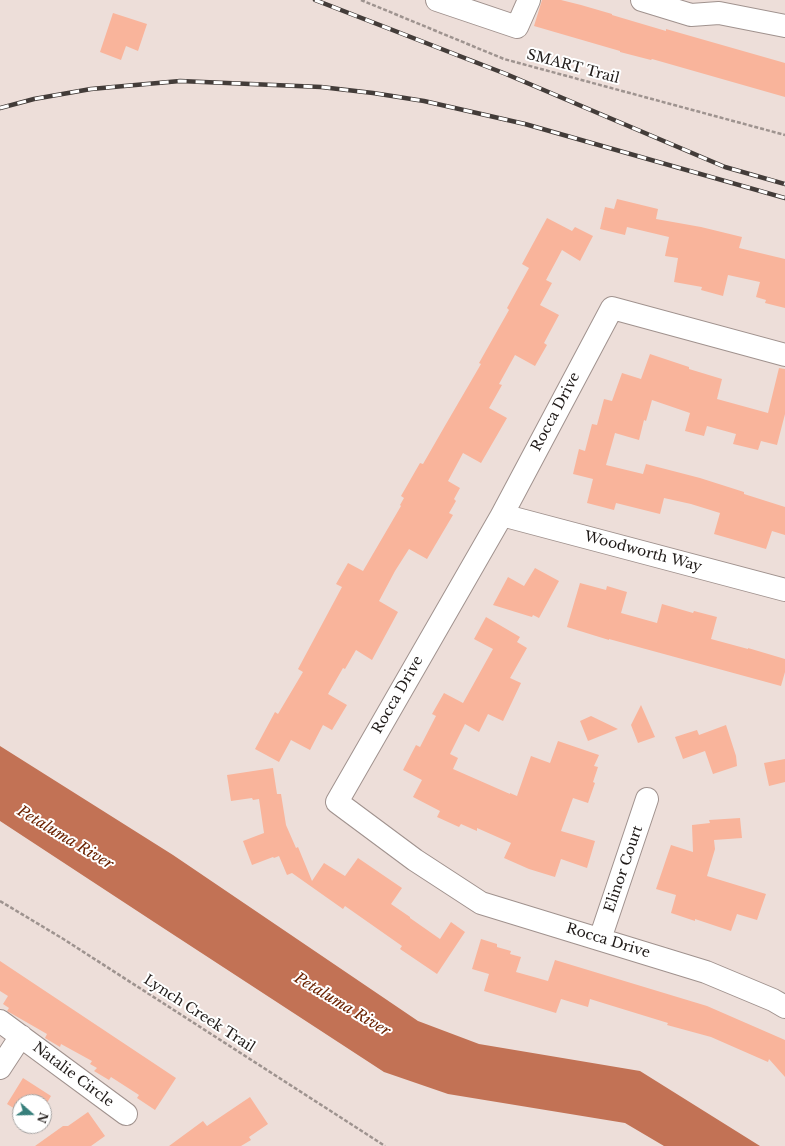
<!DOCTYPE html>
<html>
<head>
<meta charset="utf-8">
<style>
  body { margin:0 }
  #map { position:relative; width:785px; height:1146px; overflow:hidden; background:#edded9; font-family:"Libre Baskerville",serif }
  canvas { display:block }
  .north { position:absolute; left:12px; top:1094px; width:40px; height:40px; box-sizing:border-box; background:#fff; border:1px solid #a6a4a3; border-radius:50%; rotate:110deg; font-size:11px; font-weight:700; line-height:16px; text-align:center; color:#201b19 }
  .north::after { content:''; display:block; margin:auto; width:14px; height:18px; background:#377f7b; clip-path:polygon(50% 0,100% 100%,50% 72%,0 100%) }
</style>
</head>
<body>
<div id="map">
<canvas width="785" height="1146"></canvas>
<div class="north">N</div>
</div>
<script>
const ctx = document.querySelector('canvas').getContext('2d');
ctx.lineJoin = 'round';
function paint(path, color) { ctx.fillStyle = color; ctx.fill(path, 'evenodd'); }
const toPath = rows => new Path2D(rows.map(r => 'M' + r).join(''));
function trace(path, color, width, dash) { ctx.strokeStyle = color; ctx.lineWidth = width; ctx.lineCap = dash ? 'butt' : 'round'; ctx.setLineDash(dash || []); ctx.stroke(path); }
function label(font, color, halo, rows, align = 'center') {
  ctx.font = font + ' "Libre Baskerville",serif'; ctx.lineWidth = 4; ctx.setLineDash([]); ctx.textBaseline = 'middle'; ctx.strokeStyle = halo; ctx.fillStyle = color; for (const [text, x, y, turn = 0] of rows) {
    ctx.save(); ctx.translate(x, y); ctx.rotate((+turn || 0) * Math.PI / 180); ctx.textAlign = isNaN(turn) ? turn : align; if (halo) ctx.strokeText(text, 0, 0); ctx.fillText(text, 0, 0); ctx.restore();
  }
}
paint(toPath([
  [0,746,173,855,418,1021,479,1044,640,1071,760,1146,664,1146,625,1123,448,1094,384,1072,154,922,0,821]
]), '#c27255');
paint(toPath([
  [542,0,561,0,581,5,612,14,612,15,666,31,666,29,785,63,785,97,652,59,651,60,620,52,620,51,534,26],
  [113,13,147,24,138,51,126,46,121,60,100,52],
  [617,199,658,209,656,219,701,227,742,237,739,248,785,259,785,308,765,303,766,300,756,297,760,282,728,275,723,296,701,290,702,287,674,282,678,258,665,256,669,237,627,227,625,235,600,229,605,207,614,209],
  [547,218,572,231,575,227,593,236,580,261,562,250,546,280,552,283,540,305,559,315,544,343,547,345,535,366,515,355,499,384,502,385,489,408,507,418,481,463,463,453,448,481,460,488,454,499,456,501,449,513,453,515,427,559,409,549,395,571,379,601,398,612,372,660,356,650,345,669,343,668,328,694,347,705,332,730,323,725,310,750,291,740,279,762,255,749,275,712,278,714,303,672,298,669,342,587,336,584,348,563,363,571,401,506,400,505,404,498,401,496,420,463,423,464,446,424,481,364,479,363,509,310,507,308,529,268,522,264],
  [650,354,689,367,689,369,722,379,717,399,768,413,779,368,785,369,785,414,777,445,761,441,758,450,733,444,736,434,707,426,704,436,685,431,690,413,652,400,646,421,644,420,639,440,615,433,606,465,643,474,646,464,700,478,744,492,744,494,785,507,785,535,772,531,766,549,714,534,720,513,691,504,664,498,660,514,616,503,614,510,587,503,593,479,573,474,579,449,585,451,592,424,597,425,604,399,612,401,622,373,641,379],
  [535,568,559,581,539,618,533,615,532,617,493,605,508,577,524,586],
  [580,583,606,590,607,586,627,592,621,613,657,623,662,604,693,613,694,611,717,617,711,639,748,649,748,648,785,659,785,672,781,686,609,639,609,640,567,627],
  [486,617,520,637,517,642,527,648,510,678,521,683,503,721,488,714,479,732,465,724,450,754,458,758,453,769,510,794,510,793,517,796,531,756,550,763,558,741,599,755,594,766,598,767,593,782,595,783,588,803,573,798,561,831,595,841,587,868,561,859,555,877,529,869,504,858,511,843,477,828,477,831,461,824,459,827,437,817,440,811,413,797,422,780,403,770,416,745,420,747,436,716,432,714,444,693,463,703,493,649,474,639],
  [641,705,655,737,638,743,631,725],
  [591,716,618,729,588,741,580,721],
  [726,725,736,756,737,766,713,774,705,751,683,759,675,737,697,730,699,735],
  [785,759,785,782,769,786,764,763],
  [273,768,277,794,281,794,286,825,296,848,298,847,312,881,324,863,345,876,358,858,402,888,391,904,410,917,410,918,440,939,451,922,465,932,437,974,400,949,402,946,345,906,343,909,292,873,287,875,279,856,274,858,273,857,252,865,243,841,264,833,259,799,253,800,252,798,231,801,227,775],
  [740,818,742,838,714,840,715,849,707,876,766,894,757,920,737,914,731,931,695,919,695,921,671,913,676,895,656,889,671,845,693,852,692,825,710,823,709,820],
  [481,939,497,944,497,947,511,951,510,954,521,957,516,972,548,981,555,960,707,1006,785,1040,785,1077,769,1059,768,1062,711,1037,667,1025,668,1023,590,999,588,1007,561,999,556,1013,484,991,489,974,472,969],
  [0,961,176,1078,155,1110,137,1098,139,1095,111,1077,109,1080,94,1071,97,1068,90,1064,92,1061,61,1044,60,1047,45,1038,47,1034,7,1011,9,1008,3,1004,8,996,0,991],
  [23,1078,51,1096,44,1108,44,1102,20,1102,20,1112,7,1104],
  [250,1097,268,1124,249,1137,251,1140,241,1146,169,1146,203,1121,207,1126],
  [88,1112,105,1136,91,1146,35,1146,63,1126,68,1126]
]), '#f9b49b');
const minor = toPath([
  [437,0,517,27,529,0],
  [642,0,691,15,719,13,785,26],
  [785,355,612,308,502,515,337,802,415,860,481,903,706,972,773,1000,785,1007],
  [502,515,785,590],
  [600,939,647,799],
  [0,1021,126,1114],
  [0,1068,21,1036]
]);
trace(minor, '#a0928e', 24);
trace(toPath([
  [361,0,504,59,785,135],
  [0,901,65,940,385,1146]
]), '#9e938f', 2.5, [4, 2]);
trace(minor, '#fff', 22);
const rail = toPath([
  [315,0,506,74,725,167,785,184],
  [0,108,34,99,91,89,180,81,321,87,373,93,424,101,525,124,785,198]
]);
trace(rail, '#433c39', 4.5);
trace(rail, '#fff', 3, [9]);
label('14px', '#201b19', '#fff', [
  ["SMART Trail",573,67,15],
  ["Rocca Drive",556,412,-62],
  ["Woodworth Way",643,552,15],
  ["Rocca Drive",398,695,-60],
  ["Elinor Court",624,869,-71],
  ["Rocca Drive",608,941,17],
  ["Lynch Creek Trail",199,1014,33],
  ["Natalie Circle",73,1075,37]
]);
label('italic 15px', '#6c2302', '#fff', [
  ["Petaluma River",65,838,31],
  ["Petaluma River",342,1005,31]
]);
</script>
</body>
</html>
